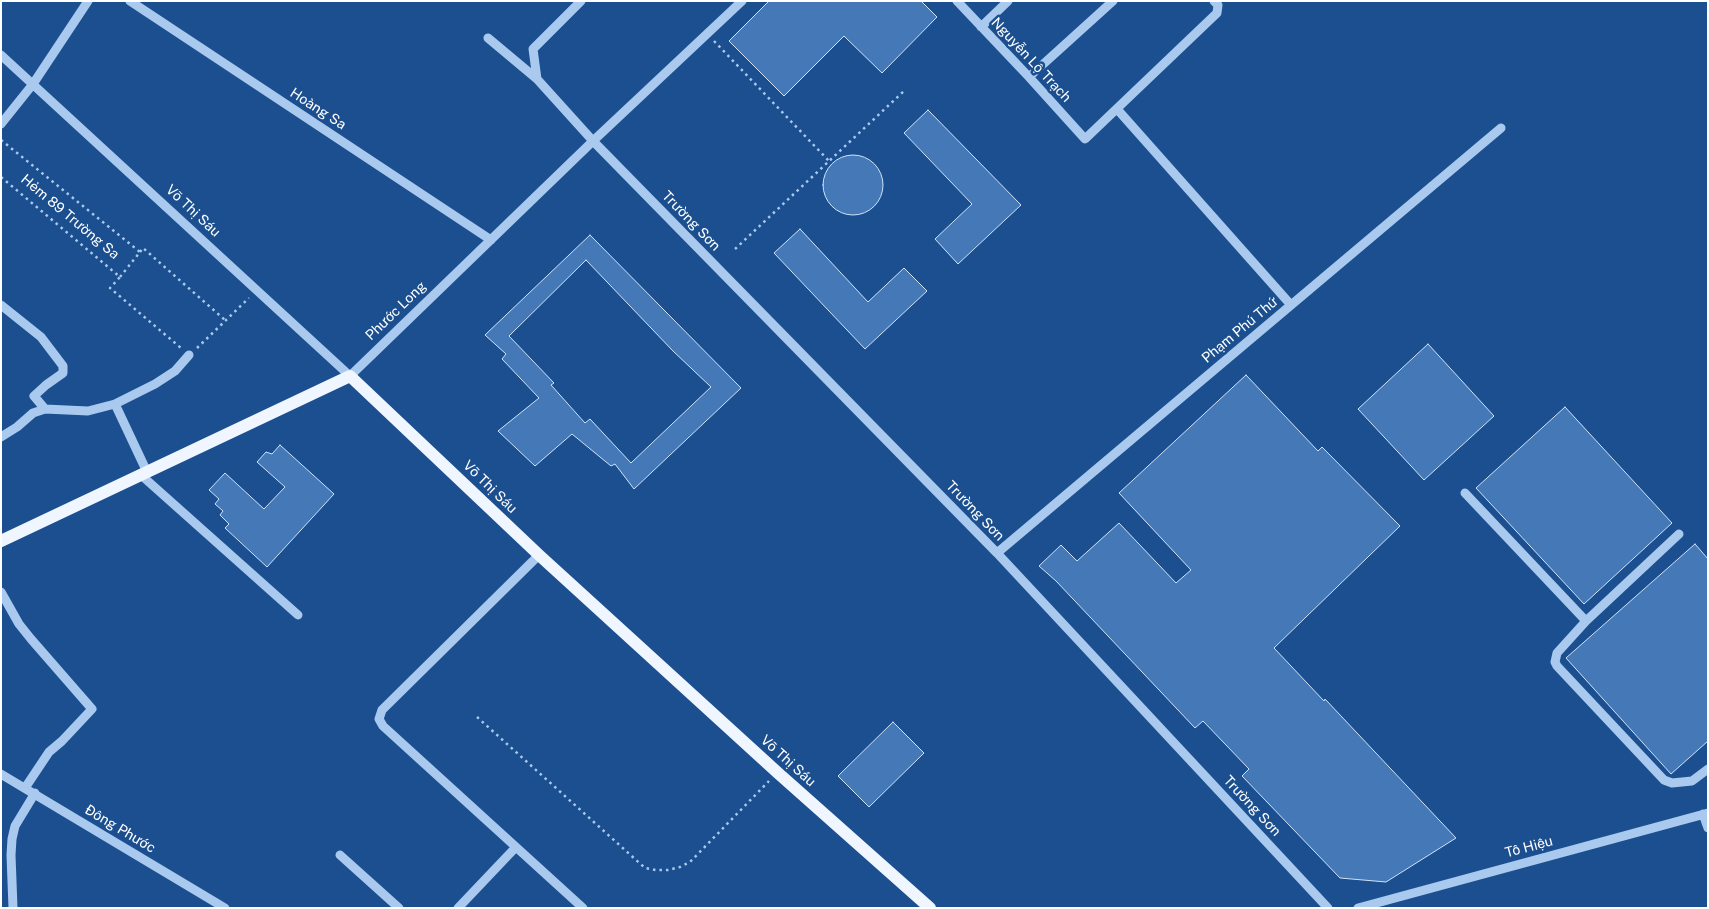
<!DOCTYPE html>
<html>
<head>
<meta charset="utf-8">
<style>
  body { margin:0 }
  #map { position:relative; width:1709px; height:909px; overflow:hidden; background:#1b4f8f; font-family:"Public Sans",sans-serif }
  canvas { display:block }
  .frame { position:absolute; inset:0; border:2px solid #fff; pointer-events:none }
</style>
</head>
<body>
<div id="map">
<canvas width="1709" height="909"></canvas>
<div class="frame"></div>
</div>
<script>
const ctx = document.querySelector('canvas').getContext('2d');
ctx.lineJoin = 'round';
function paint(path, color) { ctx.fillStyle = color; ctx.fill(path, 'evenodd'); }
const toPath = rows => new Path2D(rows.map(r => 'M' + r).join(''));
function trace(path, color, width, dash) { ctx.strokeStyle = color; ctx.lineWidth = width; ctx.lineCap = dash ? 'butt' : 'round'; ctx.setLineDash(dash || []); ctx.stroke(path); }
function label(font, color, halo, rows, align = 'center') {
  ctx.font = font + ' "Public Sans",sans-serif'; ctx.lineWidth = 5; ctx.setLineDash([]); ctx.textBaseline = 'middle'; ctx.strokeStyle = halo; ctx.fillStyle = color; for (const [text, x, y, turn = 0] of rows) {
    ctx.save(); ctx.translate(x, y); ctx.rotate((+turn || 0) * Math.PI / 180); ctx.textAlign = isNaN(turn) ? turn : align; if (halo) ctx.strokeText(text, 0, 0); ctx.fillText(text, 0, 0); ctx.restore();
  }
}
const building = toPath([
  [769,1,921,1,937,17,882,73,844,36,784,96,729,41,769,1],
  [928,110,1021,205,958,264,935,239,972,204,904,133,928,110],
  '823 185a30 30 0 1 1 60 0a30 30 0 1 1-60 0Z',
  [800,229,868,302,904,268,927,291,865,349,774,253,800,229],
  [590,235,741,388,634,489,615,464,611,466,572,434,535,466,498,431,539,398,502,359,506,354,485,335,590,235],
  [586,260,673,351,711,387,631,463,590,419,585,423,551,385,554,383,509,336,586,260],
  [1428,344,1494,416,1424,480,1358,409,1428,344],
  [1246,375,1318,451,1322,447,1400,526,1274,648,1324,701,1325,699,1456,838,1386,882,1340,878,1242,776,1249,769,1203,721,1195,728,1056,581,1039,566,1061,545,1077,561,1119,523,1176,583,1191,570,1119,493,1246,375],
  [1565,407,1672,523,1584,604,1476,488,1565,407],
  [280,445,334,494,267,567,225,528,229,524,220,515,223,511,215,504,219,499,209,490,225,473,264,509,285,487,257,462,266,452,272,454,280,445],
  [1695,544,1708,559,1708,741,1671,774,1566,658,1695,544],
  [893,722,924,753,869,807,838,776,893,722]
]);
paint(building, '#4478b7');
trace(building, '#cfe3fa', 1);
trace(toPath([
  [714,41,829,161],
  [1,140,140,252,120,277],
  [1,177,120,277,110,288,181,348],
  [735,249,904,91],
  [140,252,143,248,225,320],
  [197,348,249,298],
  [477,717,645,868,656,870,668,870,680,867,690,862,769,781]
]), '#a9c9ee', 2.5, [2.5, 4]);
trace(toPath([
  [130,1,491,240],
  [957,1,1029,77,1085,139,1217,13,1218,5,1214,1],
  [981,27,1008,1],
  [488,38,537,79,593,141,997,553,1328,908],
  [1,55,350,376,593,141,742,1],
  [1029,77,1113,1],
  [537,79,533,49,581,1],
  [1117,109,1291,305],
  [1,124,33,84,88,1],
  [1,305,41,337,63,366,63,373,46,385,34,396,45,409],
  [115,404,147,472],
  [1,437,17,427,33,413,45,409,88,411,115,404,155,384,175,371,189,355],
  [141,475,298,615],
  [1465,493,1586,621],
  [1679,534,1586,621,1557,653,1555,662,1557,666,1664,780,1672,783,1692,781,1708,769],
  [997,553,1501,128],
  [539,555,382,710,379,719,383,726,583,908],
  [1,592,19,624,31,639,92,709,62,741,49,752,25,788],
  [1,774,225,908],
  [1703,814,1708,828],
  [340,855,399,908],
  [13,908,11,855,12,839,15,826,35,793],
  [458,908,516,847],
  [1358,908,1708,813]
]), '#a9c9ee', 9);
trace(toPath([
  [1,541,350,376,539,555,778,773,930,908]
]), '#f0f6ff', 12);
label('14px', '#fff', '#1b4f8f', [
  ["Nguyễn Lộ Trạch",1031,60,47],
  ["Hoàng Sa",318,109,33],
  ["Võ Thị Sáu",193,211,43],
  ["Hẻm 89 Trường Sa",70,217,40],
  ["Trường Sơn",691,221,46],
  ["Phước Long",396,311,-44],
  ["Phạm Phú Thứ",1240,330,-40],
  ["Võ Thị Sáu",490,487,44],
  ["Trường Sơn",975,511,46],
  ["Võ Thị Sáu",788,761,42],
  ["Trường Sơn",1252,806,47],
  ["Đông Phước",120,829,31],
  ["Tô Hiệu",1529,847,-15]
]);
</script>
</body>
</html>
